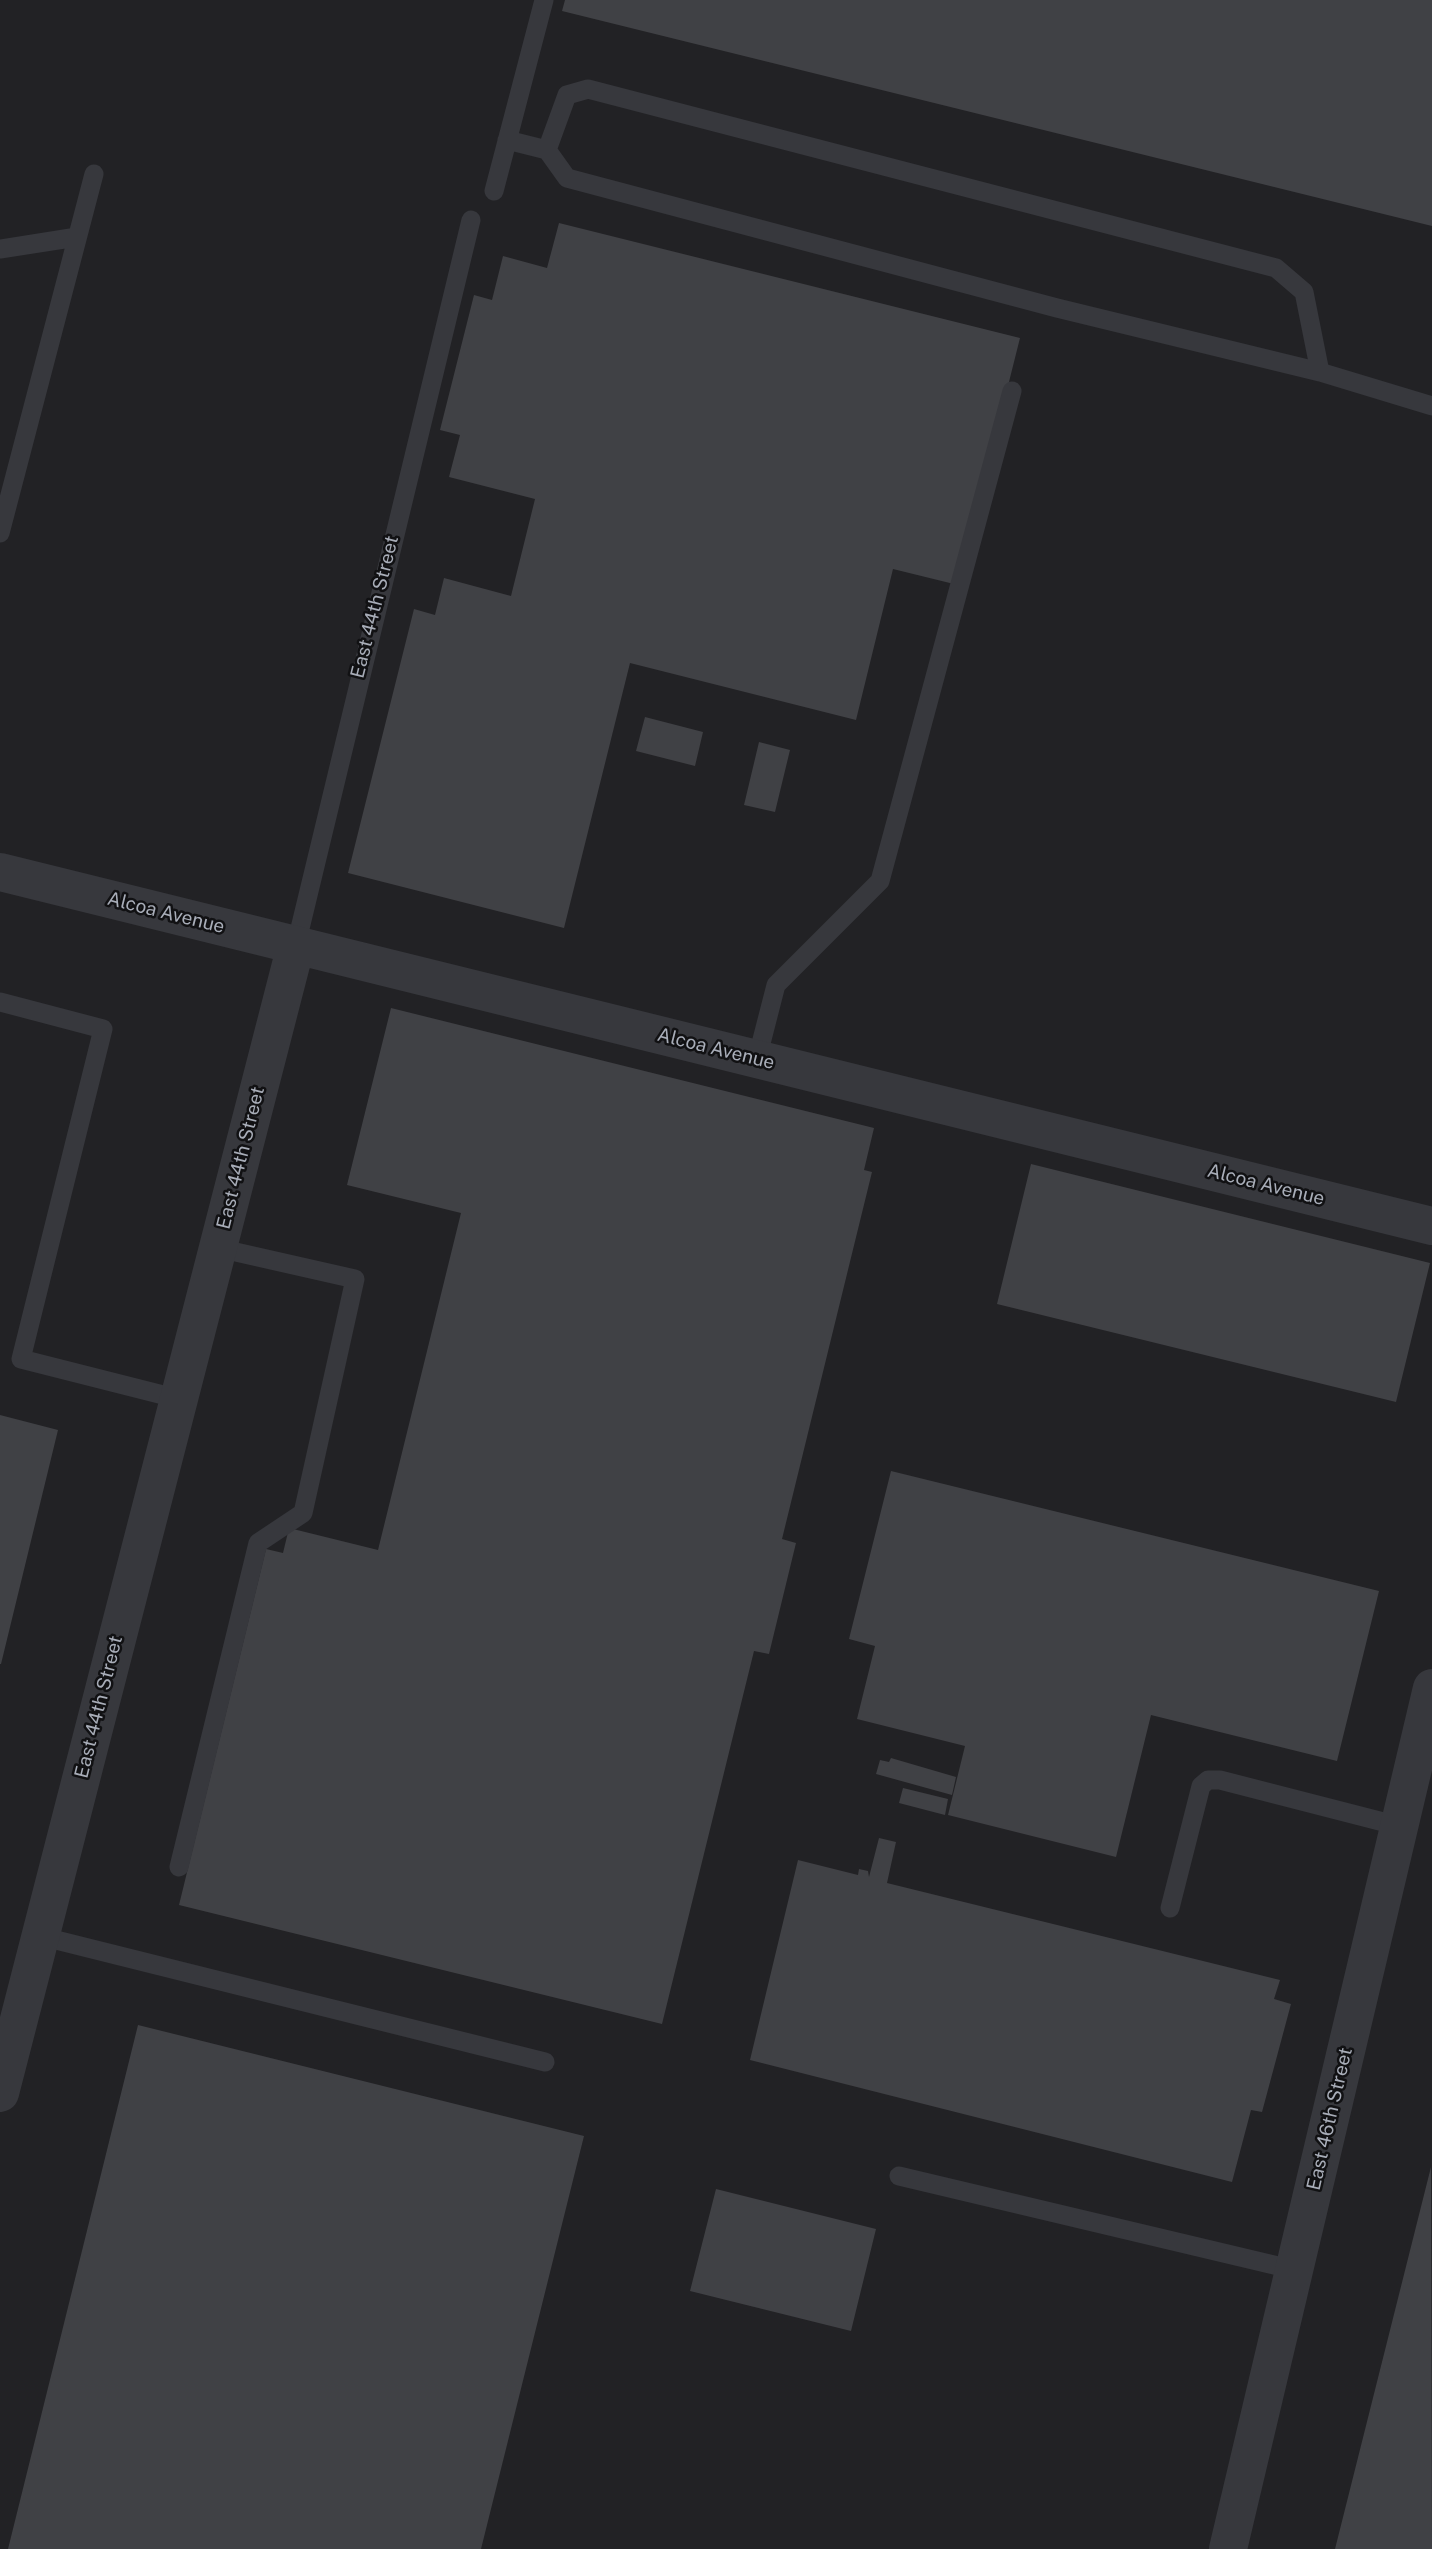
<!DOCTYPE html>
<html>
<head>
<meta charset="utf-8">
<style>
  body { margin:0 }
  canvas { display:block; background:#161618 }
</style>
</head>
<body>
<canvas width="1432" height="2549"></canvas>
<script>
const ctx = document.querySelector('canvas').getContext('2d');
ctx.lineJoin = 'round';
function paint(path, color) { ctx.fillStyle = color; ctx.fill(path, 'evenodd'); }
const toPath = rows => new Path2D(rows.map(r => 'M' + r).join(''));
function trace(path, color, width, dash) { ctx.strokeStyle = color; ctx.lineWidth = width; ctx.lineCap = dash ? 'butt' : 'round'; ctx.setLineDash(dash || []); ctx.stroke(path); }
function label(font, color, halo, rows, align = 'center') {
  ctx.font = font + ' "Public Sans",sans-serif'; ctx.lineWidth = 5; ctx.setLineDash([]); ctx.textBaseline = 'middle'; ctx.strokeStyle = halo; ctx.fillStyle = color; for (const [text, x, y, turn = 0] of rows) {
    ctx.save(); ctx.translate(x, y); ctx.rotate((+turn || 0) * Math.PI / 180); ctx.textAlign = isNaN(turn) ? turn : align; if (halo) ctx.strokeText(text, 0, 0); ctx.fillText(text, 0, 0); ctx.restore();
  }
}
paint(toPath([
  [0,0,1432,0,1432,2549,0,2549]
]), '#222225');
paint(toPath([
  [565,0,1432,0,1432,226,562,11],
  [559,223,1020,338,958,585,893,569,856,720,630,663,564,928,348,873,414,609,435,615,444,578,511,596,535,499,449,477,460,435,440,430,474,295,492,300,503,256,547,268],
  [645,717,703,732,695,766,636,751],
  [759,742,790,750,775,812,744,805],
  [391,1008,874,1128,864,1170,872,1172,782,1539,796,1543,769,1654,754,1651,662,2024,179,1905,266,1549,283,1553,289,1528,378,1550,461,1213,347,1185],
  [1031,1164,1430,1263,1396,1402,997,1304],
  [0,1415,58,1430,1,1664,0,1664],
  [891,1471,1379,1591,1337,1761,1151,1715,1116,1857,948,1815,965,1746,857,1719,875,1646,849,1639],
  [891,1758,956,1777,952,1795,876,1774,880,1760,889,1762],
  [903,1788,948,1799,945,1815,899,1803],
  [879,1838,896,1842,887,1883,1280,1980,1274,1999,1291,2004,1262,2112,1251,2110,1232,2182,750,2060,798,1860,858,1875,859,1869,868,1871,869,1877],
  [138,2025,584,2136,481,2549,8,2549],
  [1431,2167,1432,2549,1335,2549],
  [716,2189,876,2229,851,2331,690,2291]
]), '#404145');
trace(toPath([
  [507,140,547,150],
  [494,191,544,0],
  [0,249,77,237],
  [1320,372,1304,292,1276,268,588,89,567,95,547,150,567,178,1057,308,1320,372,1432,406],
  [0,533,94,174],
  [296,945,471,220],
  [0,1002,103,1029,21,1359,179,1399],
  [757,1059,776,985,880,881,1012,391],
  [179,1867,258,1543,303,1513,355,1279,218,1248],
  [1170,1908,1201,1786,1208,1780,1220,1780,1399,1826],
  [40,1936,545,2062],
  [899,2176,1295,2270]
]), '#37383d', 19);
trace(toPath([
  [0,872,1432,1226],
  [0,2093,296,945],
  [1228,2549,1432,1688]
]), '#37383d', 38);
label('19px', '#a8adb8', '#111113', [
  ["East 44th Street",375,607,-76],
  ["Alcoa Avenue",166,913,14],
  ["Alcoa Avenue",716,1049,14],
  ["East 44th Street",241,1158,-76],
  ["Alcoa Avenue",1266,1185,14],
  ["East 44th Street",99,1707,-76],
  ["East 46th Street",1330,2119,-77]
]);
</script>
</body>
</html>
